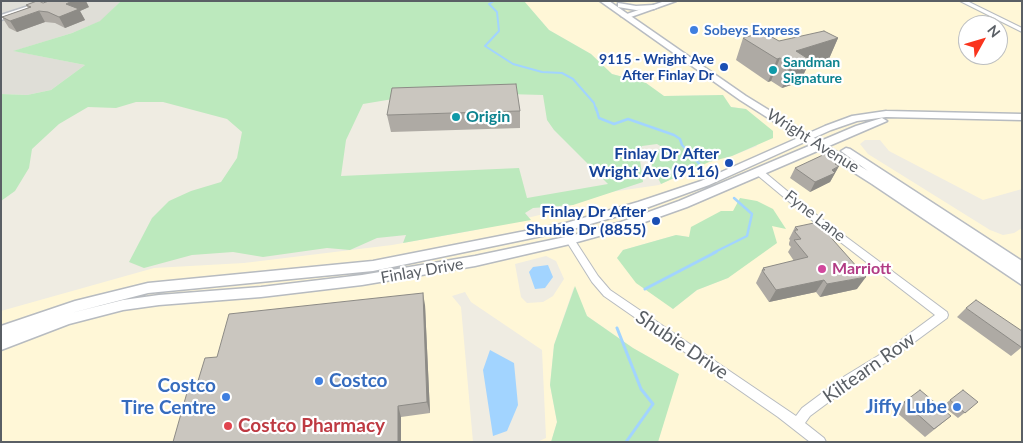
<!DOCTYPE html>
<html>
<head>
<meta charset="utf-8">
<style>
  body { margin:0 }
  #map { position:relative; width:1023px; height:443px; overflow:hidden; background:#efece2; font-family:Lato,sans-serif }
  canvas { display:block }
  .frame { position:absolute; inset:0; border:2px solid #5a5f65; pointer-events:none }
  .north { position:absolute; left:958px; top:15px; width:50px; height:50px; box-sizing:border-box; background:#fff; border:1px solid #bdbfc1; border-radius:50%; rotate:51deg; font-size:14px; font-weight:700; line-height:20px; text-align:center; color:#5a5f65 }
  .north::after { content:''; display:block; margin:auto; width:18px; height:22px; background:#fa341d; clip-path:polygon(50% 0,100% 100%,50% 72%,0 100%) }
</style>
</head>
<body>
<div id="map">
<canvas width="1023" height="443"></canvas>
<div class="frame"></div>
<div class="north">N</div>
</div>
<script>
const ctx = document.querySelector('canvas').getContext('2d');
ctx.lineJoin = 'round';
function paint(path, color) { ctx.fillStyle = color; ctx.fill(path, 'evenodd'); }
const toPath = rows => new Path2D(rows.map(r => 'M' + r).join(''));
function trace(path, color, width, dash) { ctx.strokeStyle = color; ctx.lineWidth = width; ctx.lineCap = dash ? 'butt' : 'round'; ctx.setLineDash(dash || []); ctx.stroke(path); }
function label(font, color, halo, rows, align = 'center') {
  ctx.font = font + ' Lato,sans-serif'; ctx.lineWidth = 4.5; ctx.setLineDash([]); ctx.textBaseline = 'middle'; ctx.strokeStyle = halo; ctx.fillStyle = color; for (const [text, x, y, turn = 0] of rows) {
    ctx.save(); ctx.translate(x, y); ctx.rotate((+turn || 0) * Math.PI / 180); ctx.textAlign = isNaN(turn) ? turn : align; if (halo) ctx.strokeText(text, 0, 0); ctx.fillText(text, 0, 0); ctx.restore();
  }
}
paint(toPath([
  [524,1,1022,1,1022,189,983,200,889,151,880,140,865,140,860,144,868,154,990,230,1003,235,1014,233,1022,228,1022,442,658,442,678,374,633,348,587,316,574,287,554,345,550,385,557,422,551,442,537,442,546,438,542,350,471,302,465,292,452,296,461,307,473,442,1,442,1,311,154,268,244,263,392,245,476,230,548,213,611,192,659,185,709,162,732,156,757,146,746,109,731,107,722,95,664,96,646,83,612,74,591,54,549,30],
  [968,25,998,25,998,55,968,55],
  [733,212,785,228,772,225,728,278,697,290,673,309,617,258,623,250,676,235,689,237],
  [546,256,556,261,564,279,553,296,543,302,527,303,521,297,515,264]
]), '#fff7d7');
paint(toPath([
  [1,1,121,1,101,21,72,33,14,51,85,65,51,90,27,95,1,94]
]), '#dfded7');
paint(toPath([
  [121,1,524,1,549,30,591,54,612,74,646,83,664,96,723,95,731,107,746,109,773,131,773,138,732,156,709,162,661,184,652,166,652,154,662,147,657,144,642,146,640,160,643,182,573,205,533,208,525,213,531,220,403,243,406,235,377,238,350,250,327,248,263,257,233,252,192,255,144,268,129,262,152,218,169,201,191,191,221,182,237,158,242,132,227,119,163,102,136,102,116,108,88,107,59,124,32,149,29,168,15,191,1,201,1,94,27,95,51,90,85,65,13,51,72,33,100,21],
  [435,92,543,95,547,120,554,130,608,184,527,198,519,168,341,176,346,140,363,104],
  [740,198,757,201,773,209,786,229,772,226,777,243,728,278,697,290,673,309,636,283,617,258,623,250,676,235,689,237,691,227,721,211,733,211],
  [575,286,587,316,633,348,679,374,658,442,551,442,557,422,550,385,554,345]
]), '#bce9bd');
paint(toPath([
  [548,265,553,277,545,288,535,289,529,272,533,267],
  [490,350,514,363,518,405,507,431,493,436,483,370]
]), '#a2d4ff');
trace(toPath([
  [494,1,489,4,497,12,499,31,485,46,513,64,542,72,562,73,573,79,594,103,596,110]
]), '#a2d4ff', 2);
trace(toPath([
  [596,108,599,118,614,124,628,119,674,135,680,139,682,145,703,168],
  [713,253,747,236,752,214,734,198]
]), '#a2d4ff', 2.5);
trace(toPath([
  [645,289,716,252],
  [617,328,641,389,653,404,626,442]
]), '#a2d4ff', 3);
const minor = toPath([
  [960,1,967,1,1022,28,1022,32,960,1],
  [759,169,762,170,810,210,947,312,948,315,947,318,894,357,853,384,810,416,805,423,824,438,826,442,810,442,778,417,604,296,592,282,567,242,562,227,566,224,569,225,574,239,598,276,610,290,796,416,802,408,845,376,886,351,935,315,804,214,756,174,755,172,759,169]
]);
const tertiary = toPath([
  [665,1,676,1,628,18,621,16,665,1],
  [886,111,1022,114,1022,120,886,117,857,121,831,130,709,185,646,208,566,231,373,271,148,293,71,313,123,300,159,295,261,287,362,275,475,256,570,236,621,222,679,201,856,126,882,118,887,121,687,207,628,228,570,244,475,266,362,285,261,297,159,305,123,310,69,324,1,350,1,338,29,328,1,338,1,326,75,301,148,283,373,261,566,223,638,202,701,181,825,126,852,116,886,111]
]);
const secondary = toPath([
  [44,1,56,1,1,20,1,15,44,1],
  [600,1,609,1,746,96,868,171,841,151,846,148,850,149,1022,261,1022,285,872,184,740,100,600,1],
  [618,3,636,6,654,5,658,7,654,9,636,10,618,7,618,3]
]);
trace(minor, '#b7bbc0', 2);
trace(tertiary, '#b7bbc0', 3);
trace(secondary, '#b8bcc2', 3);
paint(minor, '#fff');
paint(tertiary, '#fff');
paint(secondary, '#fff');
paint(toPath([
  [26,5,89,7,80,11,85,20,65,28,55,23,45,22,17,32,9,28,2,17,28,8],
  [743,38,779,41,838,38,828,61,807,67,800,82,782,88,771,81,768,82,736,60],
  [520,111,520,128,391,132,387,115],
  [838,162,837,165,839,166,830,182,810,192,790,178,795,168],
  [795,227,857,289,820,297,816,292,769,302,756,283,763,268,794,261,788,252,791,247,789,245,789,243,790,240,789,239],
  [425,305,430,413,401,417,401,442,173,442,198,381,217,357],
  [966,308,1022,347,1011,356,957,317],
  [950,400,978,402,958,418,943,406],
  [904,402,951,416,925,437,895,411]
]), '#aeaaa4');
paint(toPath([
  [72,1,86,1,89,7,80,11,85,20,65,28,59,17,66,4],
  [39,11,45,22,17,32,10,21],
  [838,38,828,61,807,67,800,82,782,88,796,51],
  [780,58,771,81,768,82,777,59],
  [838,162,835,169,839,166,830,182,810,192,815,182,835,164],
  [866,277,857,289,820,297,827,284],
  [824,280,816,292,769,302,776,290],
  [423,293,425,305,430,413,427,402],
  [398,406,401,417,401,442,398,442]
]), '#8d8b86');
const building = toPath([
  [37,1,39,1,43,3,49,1,72,1,66,4,79,9,59,17,48,12,39,11,10,21,2,17,31,7,26,5,37,1],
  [824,31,838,38,796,51,810,60,791,65,780,58,777,59,743,38,763,32,779,41,824,31],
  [516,84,520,111,387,115,392,88,516,84],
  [825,154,838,162,835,164,839,166,832,170,835,173,815,182,795,168,825,154],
  [814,223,826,232,866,277,827,284,824,280,776,290,762,270,765,270,763,268,808,257,794,240,801,239,795,232,795,230,798,230,795,227,814,223],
  [423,293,427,402,398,406,398,442,173,442,190,382,198,381,205,358,217,357,229,314,423,293],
  [976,300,1022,331,1022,346,1021,347,966,308,976,300],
  [920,390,951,416,934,429,904,402,920,390],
  [963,390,978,402,965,413,950,400,963,390]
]);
paint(building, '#cac6bf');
trace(building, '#8d8b86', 1);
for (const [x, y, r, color] of [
  [694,30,5,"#3f7fe0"],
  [724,67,5,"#1a4fb4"],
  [773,70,5,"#0f9aa8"],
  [456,117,5,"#0f9aa8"],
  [729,163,5,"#1a4fb4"],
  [656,221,5,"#1a4fb4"],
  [822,269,5,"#d1479c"],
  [319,381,5,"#3f7fe0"],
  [226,397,5,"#3f7fe0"],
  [957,407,5,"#3f7fe0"],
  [228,426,5,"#e0444e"]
]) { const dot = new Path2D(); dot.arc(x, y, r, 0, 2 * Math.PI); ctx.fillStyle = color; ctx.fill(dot); trace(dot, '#fff', 2); }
label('bold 14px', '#366cbe', '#fff', [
  ["Sobeys Express",704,30]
], 'left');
label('bold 14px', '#164399', '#fff', [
  ["9115 - Wright Ave",714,59],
  ["After Finlay Dr",714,75]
], 'right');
label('bold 14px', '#0d838f', '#fff', [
  ["Sandman",783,62],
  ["Signature",783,78]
], 'left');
label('bold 16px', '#0d838f', '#fff', [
  ["Origin",466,117]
], 'left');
label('16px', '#5a5f65', '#fff', [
  ["Wright Avenue",813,141,32],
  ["Fyne Lane",815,216,38],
  ["Finlay Drive",422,271,-10]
]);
label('bold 16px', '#164399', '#fff', [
  ["Finlay Dr After",719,154],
  ["Wright Ave (9116)",719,172],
  ["Finlay Dr After",646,212],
  ["Shubie Dr (8855)",646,230]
], 'right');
label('bold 16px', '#b23c85', '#fff', [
  ["Marriott",832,269]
], 'left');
label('19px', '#5a5f65', '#fff', [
  ["Shubie Drive",682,345,34],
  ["Kiltearn Row",869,368,-35]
]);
label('bold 19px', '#366cbe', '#fff', [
  ["Costco",329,381,"left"],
  ["Costco",216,386],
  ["Tire Centre",216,408],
  ["Jiffy Lube",947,407]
], 'right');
label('bold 19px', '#be3a42', '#fff', [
  ["Costco Pharmacy",238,426]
], 'left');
</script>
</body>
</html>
